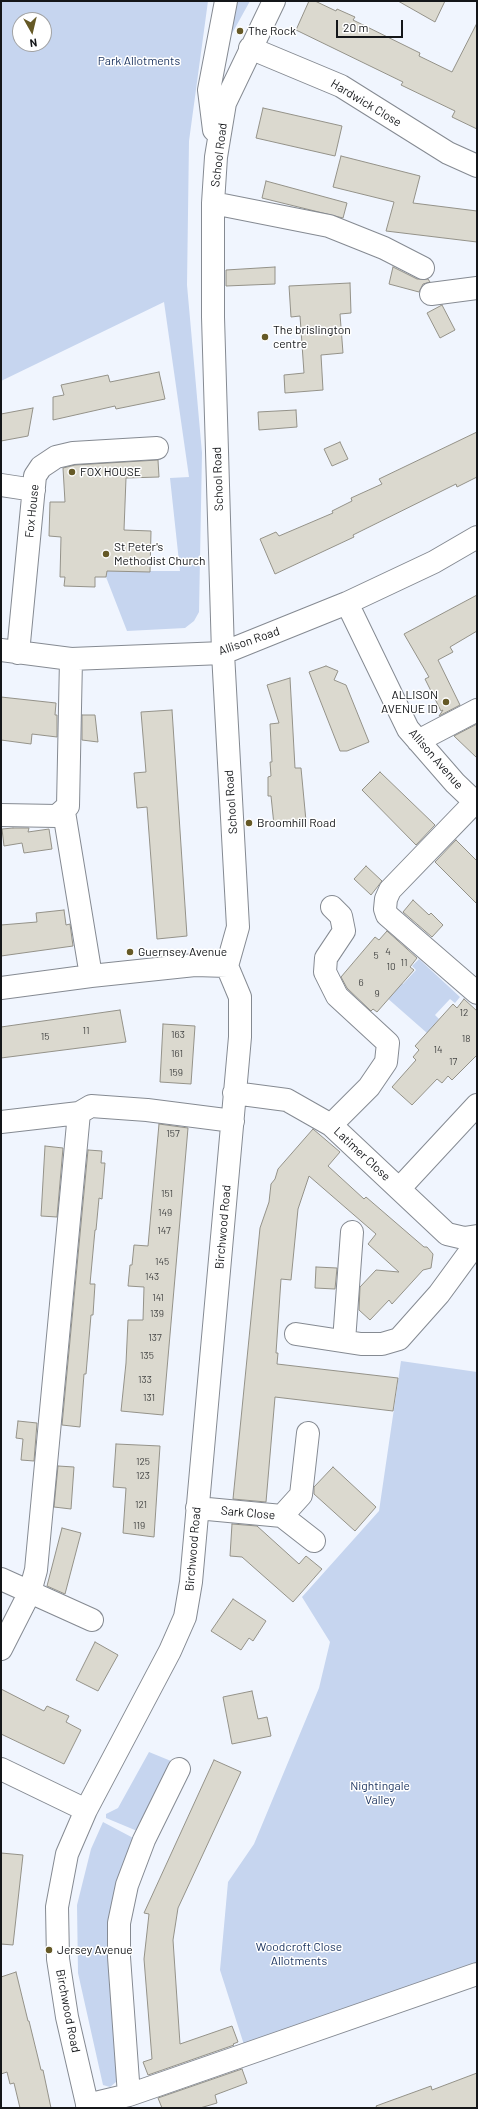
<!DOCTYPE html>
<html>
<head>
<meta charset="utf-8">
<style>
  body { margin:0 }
  #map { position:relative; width:478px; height:2109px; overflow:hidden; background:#f0f5fe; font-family:Barlow,sans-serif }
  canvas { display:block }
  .frame { position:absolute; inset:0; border:2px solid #141619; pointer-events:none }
  .north { position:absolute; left:12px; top:12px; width:40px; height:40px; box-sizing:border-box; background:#fff; border:1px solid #a1a2a3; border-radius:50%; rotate:172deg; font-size:11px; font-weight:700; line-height:16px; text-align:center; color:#141619 }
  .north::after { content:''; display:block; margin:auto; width:14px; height:18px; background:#655926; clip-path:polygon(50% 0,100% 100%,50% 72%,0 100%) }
  .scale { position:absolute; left:336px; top:20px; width:67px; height:18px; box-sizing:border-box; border:2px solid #141619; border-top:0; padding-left:5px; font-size:12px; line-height:14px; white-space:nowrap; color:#141619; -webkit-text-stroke:3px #fff; paint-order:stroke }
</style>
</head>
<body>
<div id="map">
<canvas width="478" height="2109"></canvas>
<div class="frame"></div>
<div class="north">N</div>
<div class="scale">20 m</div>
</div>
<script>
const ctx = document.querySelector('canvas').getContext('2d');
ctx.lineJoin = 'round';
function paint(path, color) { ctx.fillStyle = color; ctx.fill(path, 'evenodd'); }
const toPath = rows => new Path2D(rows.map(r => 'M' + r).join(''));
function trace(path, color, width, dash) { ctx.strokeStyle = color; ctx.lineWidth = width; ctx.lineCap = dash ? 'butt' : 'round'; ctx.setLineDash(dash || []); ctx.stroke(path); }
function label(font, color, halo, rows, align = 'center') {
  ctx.font = font + ' Barlow,sans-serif'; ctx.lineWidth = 3; ctx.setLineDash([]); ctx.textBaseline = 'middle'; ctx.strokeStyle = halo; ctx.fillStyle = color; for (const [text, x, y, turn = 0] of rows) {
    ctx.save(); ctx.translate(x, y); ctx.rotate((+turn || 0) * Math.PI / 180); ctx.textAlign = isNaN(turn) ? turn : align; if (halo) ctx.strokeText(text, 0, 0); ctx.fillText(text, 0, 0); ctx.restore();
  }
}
paint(toPath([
  [1,1,208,1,189,141,187,285,202,453,199,612,194,621,185,628,127,631,106,577,107,571,180,571,170,478,189,477,164,302,1,381],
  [20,20,44,20,44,44,20,44],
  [233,1,250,1,224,48],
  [419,959,460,997,455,1003,450,999,435,1015,439,1019,427,1033,386,997,399,981,403,984,416,970,412,966],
  [401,1361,477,1372,477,1975,247,2054,220,1970,228,1882,254,1844,319,1688,330,1642,302,1597,379,1511],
  [149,1752,171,1761,142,1833,106,1818,106,1814,118,1808],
  [103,1822,137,1840,121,1875,119,2073,116,2082,110,2087,103,2085,78,1973,77,1905,91,1849]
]), '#c6d5ef');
const building = toPath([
  [309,1,315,1,336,11,337,9,355,17,353,20,420,53,419,56,452,72,477,23,477,129,452,117,455,111,401,85,403,82,296,30,309,1],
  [398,1,445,1,435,22,398,1],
  [263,108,342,126,335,156,256,138,263,108],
  [341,156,420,176,413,203,477,211,477,242,386,231,394,202,333,187,341,156],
  [266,181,347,203,343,218,262,198,266,181],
  [275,267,275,284,226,286,226,270,275,267],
  [393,267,417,279,428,279,430,282,423,284,419,292,389,284,393,267],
  [350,283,351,313,340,314,343,353,321,355,323,390,285,393,284,375,304,373,300,316,291,317,289,286,350,283],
  [442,305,455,330,440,338,427,313,442,305],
  [159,372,165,399,116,409,115,406,53,420,53,397,64,395,61,385,108,375,110,382,159,372],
  [33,408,28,436,1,441,1,414,33,408],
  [296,410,297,427,259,430,258,412,296,410],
  [477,432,477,477,457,487,456,484,353,535,354,537,275,574,260,539,276,532,279,536,333,513,332,511,352,501,351,498,382,484,379,479,477,432],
  [340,442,348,459,332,466,324,449,340,442],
  [158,460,159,477,126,478,124,530,151,531,150,572,107,571,106,577,95,577,95,587,64,586,65,577,60,577,61,537,49,536,50,502,65,502,63,468,75,465,158,460],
  [477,595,477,631,450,647,453,652,438,660,460,705,439,716,443,710,441,711,425,679,429,677,404,634,477,595],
  [326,666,338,671,334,680,346,685,369,742,347,751,340,751,309,672,326,666],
  [290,678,295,768,301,768,306,821,274,825,271,796,268,796,268,777,271,776,270,762,272,762,270,724,279,723,267,685,290,678],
  [1,697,56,703,55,715,57,715,57,737,32,734,31,744,1,740,1,697],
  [172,710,187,936,157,939,147,807,137,808,134,773,146,772,141,712,172,710],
  [82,715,95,715,98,742,82,740,82,715],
  [477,724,477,758,454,736,477,724],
  [380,772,435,825,416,845,362,790,380,772],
  [13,828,29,828,28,832,49,829,52,849,24,853,22,843,4,846,2,829,13,828],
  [456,840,477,861,477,904,435,862,456,840],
  [366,866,382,881,371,895,354,879,366,866],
  [413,900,429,915,431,913,443,925,432,937,403,912,413,900],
  [64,910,66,925,70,924,73,946,1,956,1,925,37,922,36,913,64,910],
  [387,931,417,958,410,967,414,970,377,1012,373,1009,371,1011,347,988,341,977,375,937,379,940,387,931],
  [464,999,477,1011,477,1055,452,1080,448,1076,442,1083,437,1079,412,1105,392,1087,416,1060,413,1057,419,1050,415,1046,453,1004,457,1008,464,999],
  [120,1010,126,1042,1,1058,1,1027,120,1010],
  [163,1024,195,1026,191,1084,160,1082,163,1024],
  [159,1124,188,1128,163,1415,121,1411,126,1363,128,1320,143,1320,144,1287,128,1286,130,1265,132,1265,134,1245,148,1246,159,1124],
  [313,1129,340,1152,328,1166,364,1199,366,1197,424,1247,427,1247,433,1254,431,1268,423,1270,392,1304,389,1300,370,1320,359,1310,360,1287,376,1270,399,1272,368,1244,376,1234,309,1176,298,1209,291,1280,281,1279,276,1353,278,1353,277,1364,398,1378,393,1411,275,1397,266,1502,233,1499,260,1228,269,1202,271,1184,275,1179,278,1169,313,1129],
  [45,1146,63,1148,57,1217,41,1216,45,1146],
  [88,1150,102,1151,101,1163,105,1163,102,1199,99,1198,96,1230,95,1230,90,1284,95,1284,93,1315,91,1315,86,1374,84,1374,80,1427,62,1425,88,1150],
  [316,1267,337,1268,335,1289,315,1288,316,1267],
  [18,1421,37,1423,34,1461,21,1460,23,1439,16,1438,18,1421],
  [116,1444,160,1446,154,1537,123,1533,126,1488,113,1487,116,1444],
  [58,1466,74,1467,71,1509,54,1507,58,1466],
  [333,1467,376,1507,355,1531,314,1494,314,1487,333,1467],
  [232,1524,257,1526,299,1564,306,1556,322,1569,293,1602,242,1557,230,1556,232,1524],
  [62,1528,81,1533,65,1594,47,1586,62,1528],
  [233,1599,266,1621,253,1641,249,1638,241,1650,211,1631,233,1599],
  [95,1642,118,1655,98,1691,76,1680,95,1642],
  [1,1689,44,1711,47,1706,69,1716,66,1722,81,1730,64,1764,1,1734,1,1689],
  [252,1691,258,1719,267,1717,271,1736,232,1744,223,1697,252,1691],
  [214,1760,241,1772,178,1908,173,1940,180,2044,232,2026,238,2042,233,2044,234,2045,148,2075,143,2062,152,2059,144,1959,149,1914,144,1913,214,1760],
  [1,1853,23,1855,13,1945,1,1944,1,1853],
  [16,1972,28,2021,29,2021,41,2070,43,2070,51,2108,20,2108,14,2083,10,2084,7,2072,1,2074,1,1977,16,1972],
  [242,2069,247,2083,215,2095,217,2103,200,2108,162,2108,158,2098,242,2069],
  [477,2073,477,2108,377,2108,376,2106,431,2086,432,2090,477,2073]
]);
paint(building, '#dbd9cf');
trace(building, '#949289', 1);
const minor = toPath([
  [250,48,341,86,448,153,477,166],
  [214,130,209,90,226,1],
  [213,203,329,226,384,248,423,268],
  [431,294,477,288],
  [1,485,34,490],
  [347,603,408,729,455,783,477,804],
  [1,650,71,659,223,653,347,603,434,562,477,537],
  [18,653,35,476,41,467,56,457,73,453,157,448],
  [418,741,477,710],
  [475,802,390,890,386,899,385,909,387,915,477,993],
  [64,812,91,976],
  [1,815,57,816,68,806,71,659],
  [227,966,238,927,223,653,213,317,213,203,216,157,225,103,274,1],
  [1,988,91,976,195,965,227,966],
  [234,1093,287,1100,331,1125,447,1234,464,1238,477,1236],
  [1,1122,79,1113,91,1106,147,1110,233,1121],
  [331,1125,369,1087,386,1062,388,1043,337,996,325,972,326,958,344,931,341,916,332,907],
  [399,1189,477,1105],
  [296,1334,361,1344,382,1344,399,1339,439,1294,477,1242],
  [344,1341,352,1232],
  [197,1508,282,1516,314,1541],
  [282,1516,301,1495,308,1433],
  [1,1579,92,1620],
  [1,1649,30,1592,36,1570,79,1113],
  [1,1769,86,1810],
  [129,2095,477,1974],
  [87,2105,129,2095,119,1957,119,1923,127,1885,144,1840,179,1769],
  [88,2108,67,2017,58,1959,57,1907,67,1854,86,1810,170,1651,185,1617,191,1582,240,1037,240,997,227,966]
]);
trace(minor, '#858a92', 24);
trace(minor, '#fff', 22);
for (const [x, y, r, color] of [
  [240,31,4,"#655926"],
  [265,337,4,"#655926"],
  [72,472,4,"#655926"],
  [106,554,4,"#655926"],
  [446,702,4,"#655926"],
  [249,823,4,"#655926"],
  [130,952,4,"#655926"],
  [49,1950,4,"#655926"]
]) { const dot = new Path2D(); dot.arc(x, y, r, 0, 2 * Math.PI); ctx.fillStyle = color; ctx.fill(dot); trace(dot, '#fff', 1.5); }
label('10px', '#464746', null, [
  ["4",388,952],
  ["5",376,956],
  ["11",404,963],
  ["10",391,967],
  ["6",361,983],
  ["9",377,994],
  ["12",464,1013],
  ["11",86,1031],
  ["163",178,1035],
  ["15",45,1037],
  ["18",466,1039],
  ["14",438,1050],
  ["161",177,1054],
  ["17",453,1062],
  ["159",176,1073],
  ["157",173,1134],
  ["151",167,1194],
  ["149",165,1213],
  ["147",164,1231],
  ["145",162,1262],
  ["143",152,1277],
  ["141",158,1298],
  ["139",157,1314],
  ["137",155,1338],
  ["135",147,1356],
  ["133",145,1380],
  ["131",149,1398],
  ["125",143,1462],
  ["123",143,1476],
  ["121",141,1505],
  ["119",139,1526]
]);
label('12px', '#141619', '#fff', [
  ["The Rock",248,31],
  ["The brislington",273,330],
  ["centre",273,344],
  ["FOX HOUSE",80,472],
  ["St Peter's",114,547],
  ["Methodist Church",114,561],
  ["ALLISON",438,695,"right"],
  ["AVENUE ID",438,709,"right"],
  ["Broomhill Road",257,823],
  ["Guernsey Avenue",138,952],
  ["Jersey Avenue",57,1950]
], 'left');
label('12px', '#18315d', '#fff', [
  ["Park Allotments",139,61],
  ["Nightingale",380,1786],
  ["Valley",380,1800],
  ["Woodcroft Close",299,1947],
  ["Allotments",299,1961]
]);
label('12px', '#141619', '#fff', [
  ["Hardwick Close",366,103,31],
  ["School Road",219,155,-83],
  ["School Road",218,479,-92],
  ["Fox House",32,511,-84],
  ["Allison Road",249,641,-19],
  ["Allison Avenue",436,759,49],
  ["School Road",231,802,-94],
  ["Latimer Close",362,1154,43],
  ["Birchwood Road",223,1227,-85],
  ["Sark Close",248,1513,5],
  ["Birchwood Road",193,1549,-85],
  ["Birchwood Road",68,2011,79]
]);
</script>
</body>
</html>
